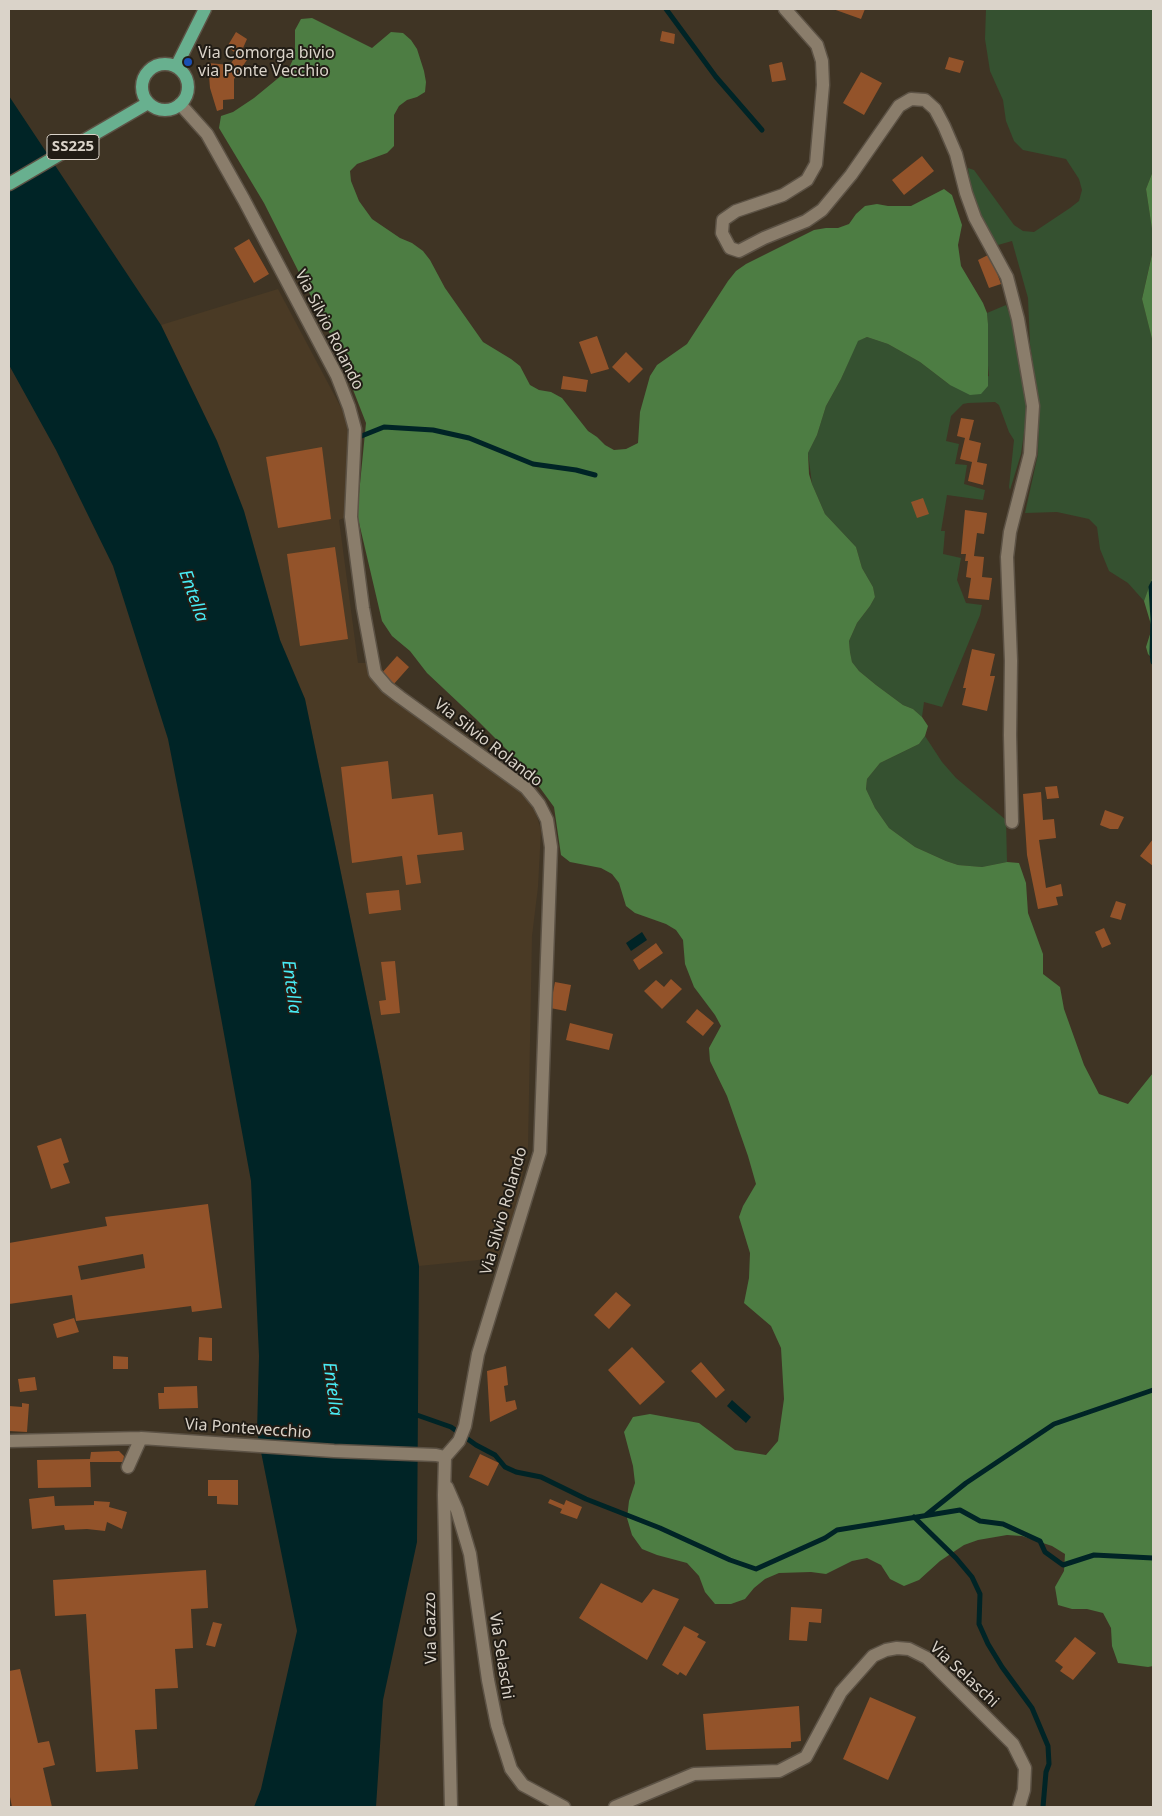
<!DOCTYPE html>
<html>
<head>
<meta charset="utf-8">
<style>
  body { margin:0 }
  #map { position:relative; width:1162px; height:1816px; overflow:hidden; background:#3f3424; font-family:"Noto Sans",sans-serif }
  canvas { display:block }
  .frame { position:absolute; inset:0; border:10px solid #dad3c9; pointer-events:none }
</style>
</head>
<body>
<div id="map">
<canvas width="1162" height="1816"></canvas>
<div class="frame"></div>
</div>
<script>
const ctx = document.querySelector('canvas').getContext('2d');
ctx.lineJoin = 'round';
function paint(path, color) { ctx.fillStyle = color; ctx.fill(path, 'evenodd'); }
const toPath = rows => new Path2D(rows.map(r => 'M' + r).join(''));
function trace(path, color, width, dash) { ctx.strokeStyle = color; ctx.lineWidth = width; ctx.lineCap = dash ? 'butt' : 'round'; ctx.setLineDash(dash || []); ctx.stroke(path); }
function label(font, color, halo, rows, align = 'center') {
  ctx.font = font + ' "Noto Sans",sans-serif'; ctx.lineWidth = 4; ctx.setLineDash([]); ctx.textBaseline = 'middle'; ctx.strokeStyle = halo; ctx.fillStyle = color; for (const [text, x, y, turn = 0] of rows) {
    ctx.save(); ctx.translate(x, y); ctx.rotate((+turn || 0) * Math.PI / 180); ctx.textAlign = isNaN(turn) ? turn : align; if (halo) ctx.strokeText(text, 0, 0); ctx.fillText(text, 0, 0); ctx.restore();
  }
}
paint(toPath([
  [278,289,346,417,348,436,346,517,339,520,358,663,366,663,371,677,518,790,535,810,541,830,538,887,532,936,528,1147,515,1213,498,1258,419,1266,379,1057,305,699,280,640,244,511,217,441,161,325]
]), '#4a3a25');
paint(toPath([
  [986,9,1153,9,1153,171,1146,189,1153,236,1153,249,1142,299,1153,343,1153,576,1144,601,1128,583,1109,571,1100,549,1097,527,1089,519,1057,512,1025,513,1038,454,1039,407,1030,344,1028,298,1012,241,998,245,985,225,971,190,968,168,974,170,1014,225,1023,231,1034,232,1070,208,1079,201,1082,190,1079,179,1066,159,1023,150,1014,141,1006,121,1003,100,990,71,985,39],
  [1006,305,1012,320,1027,391,1026,419,1021,454,1010,490,1009,487,1014,440,1009,432,999,405,995,402,968,403,963,404,951,416,946,441,959,444,955,464,967,465,964,484,985,490,983,500,947,495,941,531,945,531,943,554,961,558,957,580,966,603,982,605,980,615,942,707,924,702,922,717,913,709,903,705,876,685,859,671,852,662,850,652,849,641,857,623,870,606,875,597,873,587,862,568,856,547,825,514,812,484,808,453,817,435,826,406,841,379,857,341,867,337,888,344,920,362,950,385,989,376,987,356,988,324,987,313],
  [925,736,942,762,956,778,1006,820,1007,862,982,867,958,865,946,861,915,847,889,828,875,808,866,789,867,779,880,763,919,744]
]), '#355130');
paint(toPath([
  [312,18,372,48,391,32,403,33,411,40,417,49,424,71,426,82,425,92,417,97,407,100,399,106,394,115,394,146,387,153,357,164,350,171,351,181,359,201,372,219,400,238,412,243,423,251,430,260,445,288,483,342,511,359,520,366,530,385,539,390,551,392,562,398,588,431,597,437,605,445,614,450,626,449,638,443,640,412,650,376,657,365,687,344,728,281,736,271,746,264,814,230,826,228,838,228,849,224,856,214,865,206,877,204,888,206,911,206,944,189,952,195,962,225,958,245,961,266,983,303,987,313,988,324,988,386,981,394,970,395,950,385,920,362,888,344,867,337,858,341,841,379,826,406,817,435,808,453,809,474,812,484,825,514,856,547,862,568,873,587,875,597,870,606,857,623,849,641,850,652,852,662,859,671,876,685,903,705,913,709,922,717,928,726,925,736,919,744,880,763,867,779,866,789,875,808,889,828,915,847,946,861,958,865,982,867,1007,862,1019,863,1026,883,1028,913,1043,954,1043,974,1060,987,1064,1009,1084,1065,1099,1094,1128,1104,1153,1073,1153,1666,1148,1667,1118,1663,1112,1646,1111,1628,1103,1613,1087,1609,1072,1609,1058,1605,1055,1587,1064,1571,1065,1554,1052,1546,1022,1536,1007,1535,978,1540,964,1545,940,1561,919,1580,904,1586,890,1579,881,1565,867,1558,852,1561,826,1574,811,1572,779,1573,765,1579,754,1588,745,1599,731,1604,715,1604,705,1592,699,1576,687,1563,657,1555,642,1549,632,1535,627,1518,629,1501,635,1483,633,1466,624,1432,633,1417,650,1414,699,1423,735,1450,766,1455,778,1441,784,1399,781,1348,771,1326,744,1303,749,1278,750,1253,739,1217,743,1206,756,1184,748,1156,727,1096,710,1061,709,1048,721,1026,715,1015,694,987,685,964,683,940,676,930,666,924,635,913,626,906,619,883,612,874,601,868,570,862,561,855,554,807,527,770,476,719,427,673,410,651,392,636,382,621,357,514,366,423,336,346,264,203,219,128,221,116,233,112,254,98,282,75,290,66,295,55,295,30,301,19],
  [1153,171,1153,236,1146,189],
  [1153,250,1153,343,1142,299],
  [1153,576,1153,659,1148,654,1146,647,1152,628,1144,601]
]), '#4d7d43');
paint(toPath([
  [9,96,161,325,217,441,244,511,280,640,305,699,379,1057,419,1266,417,1542,383,1700,376,1807,254,1807,261,1789,297,1631,257,1432,259,1356,251,1181,197,887,168,739,113,566,56,450,9,365],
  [642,932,647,940,631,951,626,943],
  [732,1400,751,1417,746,1423,727,1406]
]), '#002426');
trace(toPath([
  [666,9,716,77,762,130],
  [359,437,384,427,433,430,469,438,533,464,576,470,595,475],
  [1153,583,1151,587,1153,619,1152,653,1153,662],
  [414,1414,451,1427,476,1445,495,1455,505,1467,516,1472,541,1477,586,1499,660,1528,730,1560,756,1569,825,1538,837,1530,960,1510,980,1521,1003,1524,1040,1541,1045,1552,1063,1565,1094,1555,1153,1558],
  [926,1515,966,1483,1054,1424,1153,1390],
  [914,1517,956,1558,972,1577,980,1594,979,1624,988,1644,1002,1667,1032,1708,1048,1746,1049,1764,1046,1772,1043,1807]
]), '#002426', 5);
paint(toPath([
  [833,9,865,9,861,19],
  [662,31,675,34,674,44,660,41],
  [236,32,247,39,243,48,251,54,234,79,234,99,223,100,223,109,217,111,210,88,208,63,230,65,237,54,227,47],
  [949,57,964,61,960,73,945,69],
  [782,62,786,80,772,82,769,65],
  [861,72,882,83,864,115,843,103],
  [922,156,934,171,904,195,892,180],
  [249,239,269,274,254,283,234,248],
  [990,254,1001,284,989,288,978,260],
  [597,336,609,369,591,374,579,342],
  [626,352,643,369,629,383,612,367],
  [563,376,588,380,586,392,561,389],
  [961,418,974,420,969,440,981,443,977,462,987,464,983,485,968,481,972,462,960,459,965,438,957,436],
  [322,447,331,519,278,528,266,457],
  [923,498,929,514,917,518,911,502],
  [965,510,987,513,984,534,977,533,974,556,984,557,982,577,992,578,989,600,968,598,971,578,966,577,968,561,965,561,966,554,961,554],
  [335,547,348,639,300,646,287,554],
  [972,649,995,654,990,676,995,676,987,711,962,705,966,688,963,688],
  [397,656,409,667,393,685,381,674],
  [388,761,392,799,433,794,438,835,462,832,464,850,417,855,421,883,406,885,402,856,352,863,341,767],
  [1057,786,1059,798,1047,799,1045,787],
  [1041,792,1043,820,1054,819,1056,838,1039,840,1046,888,1061,884,1063,896,1056,897,1058,905,1038,909,1027,855,1023,794],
  [1105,810,1124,817,1118,829,1110,829,1100,825],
  [1153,839,1153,866,1140,856],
  [399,890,401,910,369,914,366,893],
  [1116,901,1126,904,1121,920,1110,917],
  [1104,928,1111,944,1102,948,1095,932],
  [656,943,663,953,639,970,633,960],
  [395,961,400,1013,381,1015,379,1001,386,1000,381,962],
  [671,979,682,989,662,1009,644,991,656,980,664,987],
  [555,982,571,985,566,1011,550,1008],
  [697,1009,714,1023,703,1036,686,1022],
  [570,1023,613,1034,609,1050,566,1040],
  [61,1138,69,1162,63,1164,70,1183,51,1189,37,1146],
  [208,1204,222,1308,192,1312,191,1306,76,1321,72,1295,9,1304,9,1243,107,1226,105,1217],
  [143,1254,145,1268,81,1280,78,1266],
  [616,1292,631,1305,609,1329,594,1315],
  [74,1318,79,1332,57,1338,53,1324],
  [199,1337,212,1338,212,1361,198,1360],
  [632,1347,665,1382,640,1405,608,1370],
  [113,1356,128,1357,128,1369,113,1369],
  [701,1362,725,1390,716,1398,691,1371],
  [506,1366,508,1385,504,1386,506,1402,515,1400,517,1409,490,1422,487,1371],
  [35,1377,37,1390,20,1392,18,1379],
  [197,1386,198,1408,159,1409,158,1393,164,1393,164,1387],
  [22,1403,29,1404,27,1432,9,1431,9,1406,22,1407],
  [119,1451,124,1456,123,1462,90,1462,91,1487,38,1488,37,1460,90,1459,91,1452],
  [480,1454,499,1463,488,1486,469,1477],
  [208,1480,238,1480,238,1505,217,1504,217,1496,208,1496],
  [54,1496,55,1506,94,1505,94,1501,110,1502,109,1507,127,1512,122,1529,107,1522,105,1531,87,1529,65,1530,64,1525,32,1529,29,1499],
  [550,1499,564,1505,566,1500,582,1507,577,1519,560,1513,562,1509,548,1503],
  [206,1570,208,1608,191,1609,193,1648,175,1649,178,1688,155,1689,157,1729,135,1730,138,1769,96,1772,86,1614,55,1616,53,1580],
  [601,1583,642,1603,653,1589,679,1599,647,1660,579,1618],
  [791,1607,822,1609,821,1623,809,1622,807,1641,789,1640],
  [213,1622,222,1624,215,1647,206,1645],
  [684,1626,699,1634,697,1637,706,1642,686,1676,680,1672,678,1675,662,1665],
  [1075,1637,1096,1653,1073,1680,1060,1671,1063,1667,1055,1661],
  [20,1669,38,1743,49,1741,55,1765,43,1768,52,1807,12,1807,9,1792,9,1671],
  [870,1697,916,1717,888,1780,843,1759],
  [799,1706,801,1741,791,1742,791,1748,706,1750,703,1714]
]), '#93532a');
const minor = toPath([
  [785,9,817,45,822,61,823,85,816,164,807,180,783,195,736,211,723,220,722,233,730,248,739,251,764,238,806,221,822,210,851,175,899,106,911,99,925,100,935,109,944,126,956,154,966,193,975,218,1007,277,1018,319,1033,406,1030,454,1010,532,1007,557,1011,661,1010,735,1012,822],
  [180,104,207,134,244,200,337,376,349,407,355,429,351,517,363,608,375,673,387,687,400,697,526,788,539,804,547,820,551,847,540,1152,478,1354,465,1426,459,1441,445,1457],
  [9,1441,141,1438],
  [128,1467,141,1438,334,1451,436,1455,445,1457,444,1495,451,1807],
  [447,1487,457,1510,470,1554,488,1680,497,1725,511,1769,523,1785,564,1807],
  [615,1807,694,1774,779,1771,806,1757,841,1692,873,1656,886,1650,897,1648,909,1649,927,1658,1013,1744,1025,1768,1024,1790,1019,1807]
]);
const major = toPath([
  '142 87a23 23 0 1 1 46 0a23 23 0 1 1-46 0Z',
  [176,67,205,9],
  [9,184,148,103]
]);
trace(minor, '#5c5245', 15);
trace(major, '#5c5245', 15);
trace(minor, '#8a7d6b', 12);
trace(major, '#68b08f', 12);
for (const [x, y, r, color] of [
  [188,62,5,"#1a4fb4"]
]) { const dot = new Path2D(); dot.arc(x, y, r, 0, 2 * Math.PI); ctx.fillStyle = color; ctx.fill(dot); trace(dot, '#211c15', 2); }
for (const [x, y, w] of [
  [73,147,52]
]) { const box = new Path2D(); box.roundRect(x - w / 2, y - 12.5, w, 25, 4); ctx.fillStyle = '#211c15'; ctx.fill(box); trace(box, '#dad3c9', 1); }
label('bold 15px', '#dad3c9', null, [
  ["SS225",73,147]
]);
label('16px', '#dad3c9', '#211c15', [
  ["Via Comorga bivio",198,53],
  ["via Ponte Vecchio",198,71]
], 'left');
label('16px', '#dad3c9', '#211c15', [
  ["Via Silvio Rolando",329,330,63],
  ["Via Silvio Rolando",488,743,38],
  ["Via Silvio Rolando",504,1211,-74],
  ["Via Pontevecchio",248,1429,4],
  ["Via Gazzo",431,1628,-91],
  ["Via Selaschi",501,1656,81],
  ["Via Selaschi",964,1675,43]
]);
label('italic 18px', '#48ebf4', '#211c15', [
  ["Entella",193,596,70],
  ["Entella",291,987,82],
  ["Entella",332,1389,82]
]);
</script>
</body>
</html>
